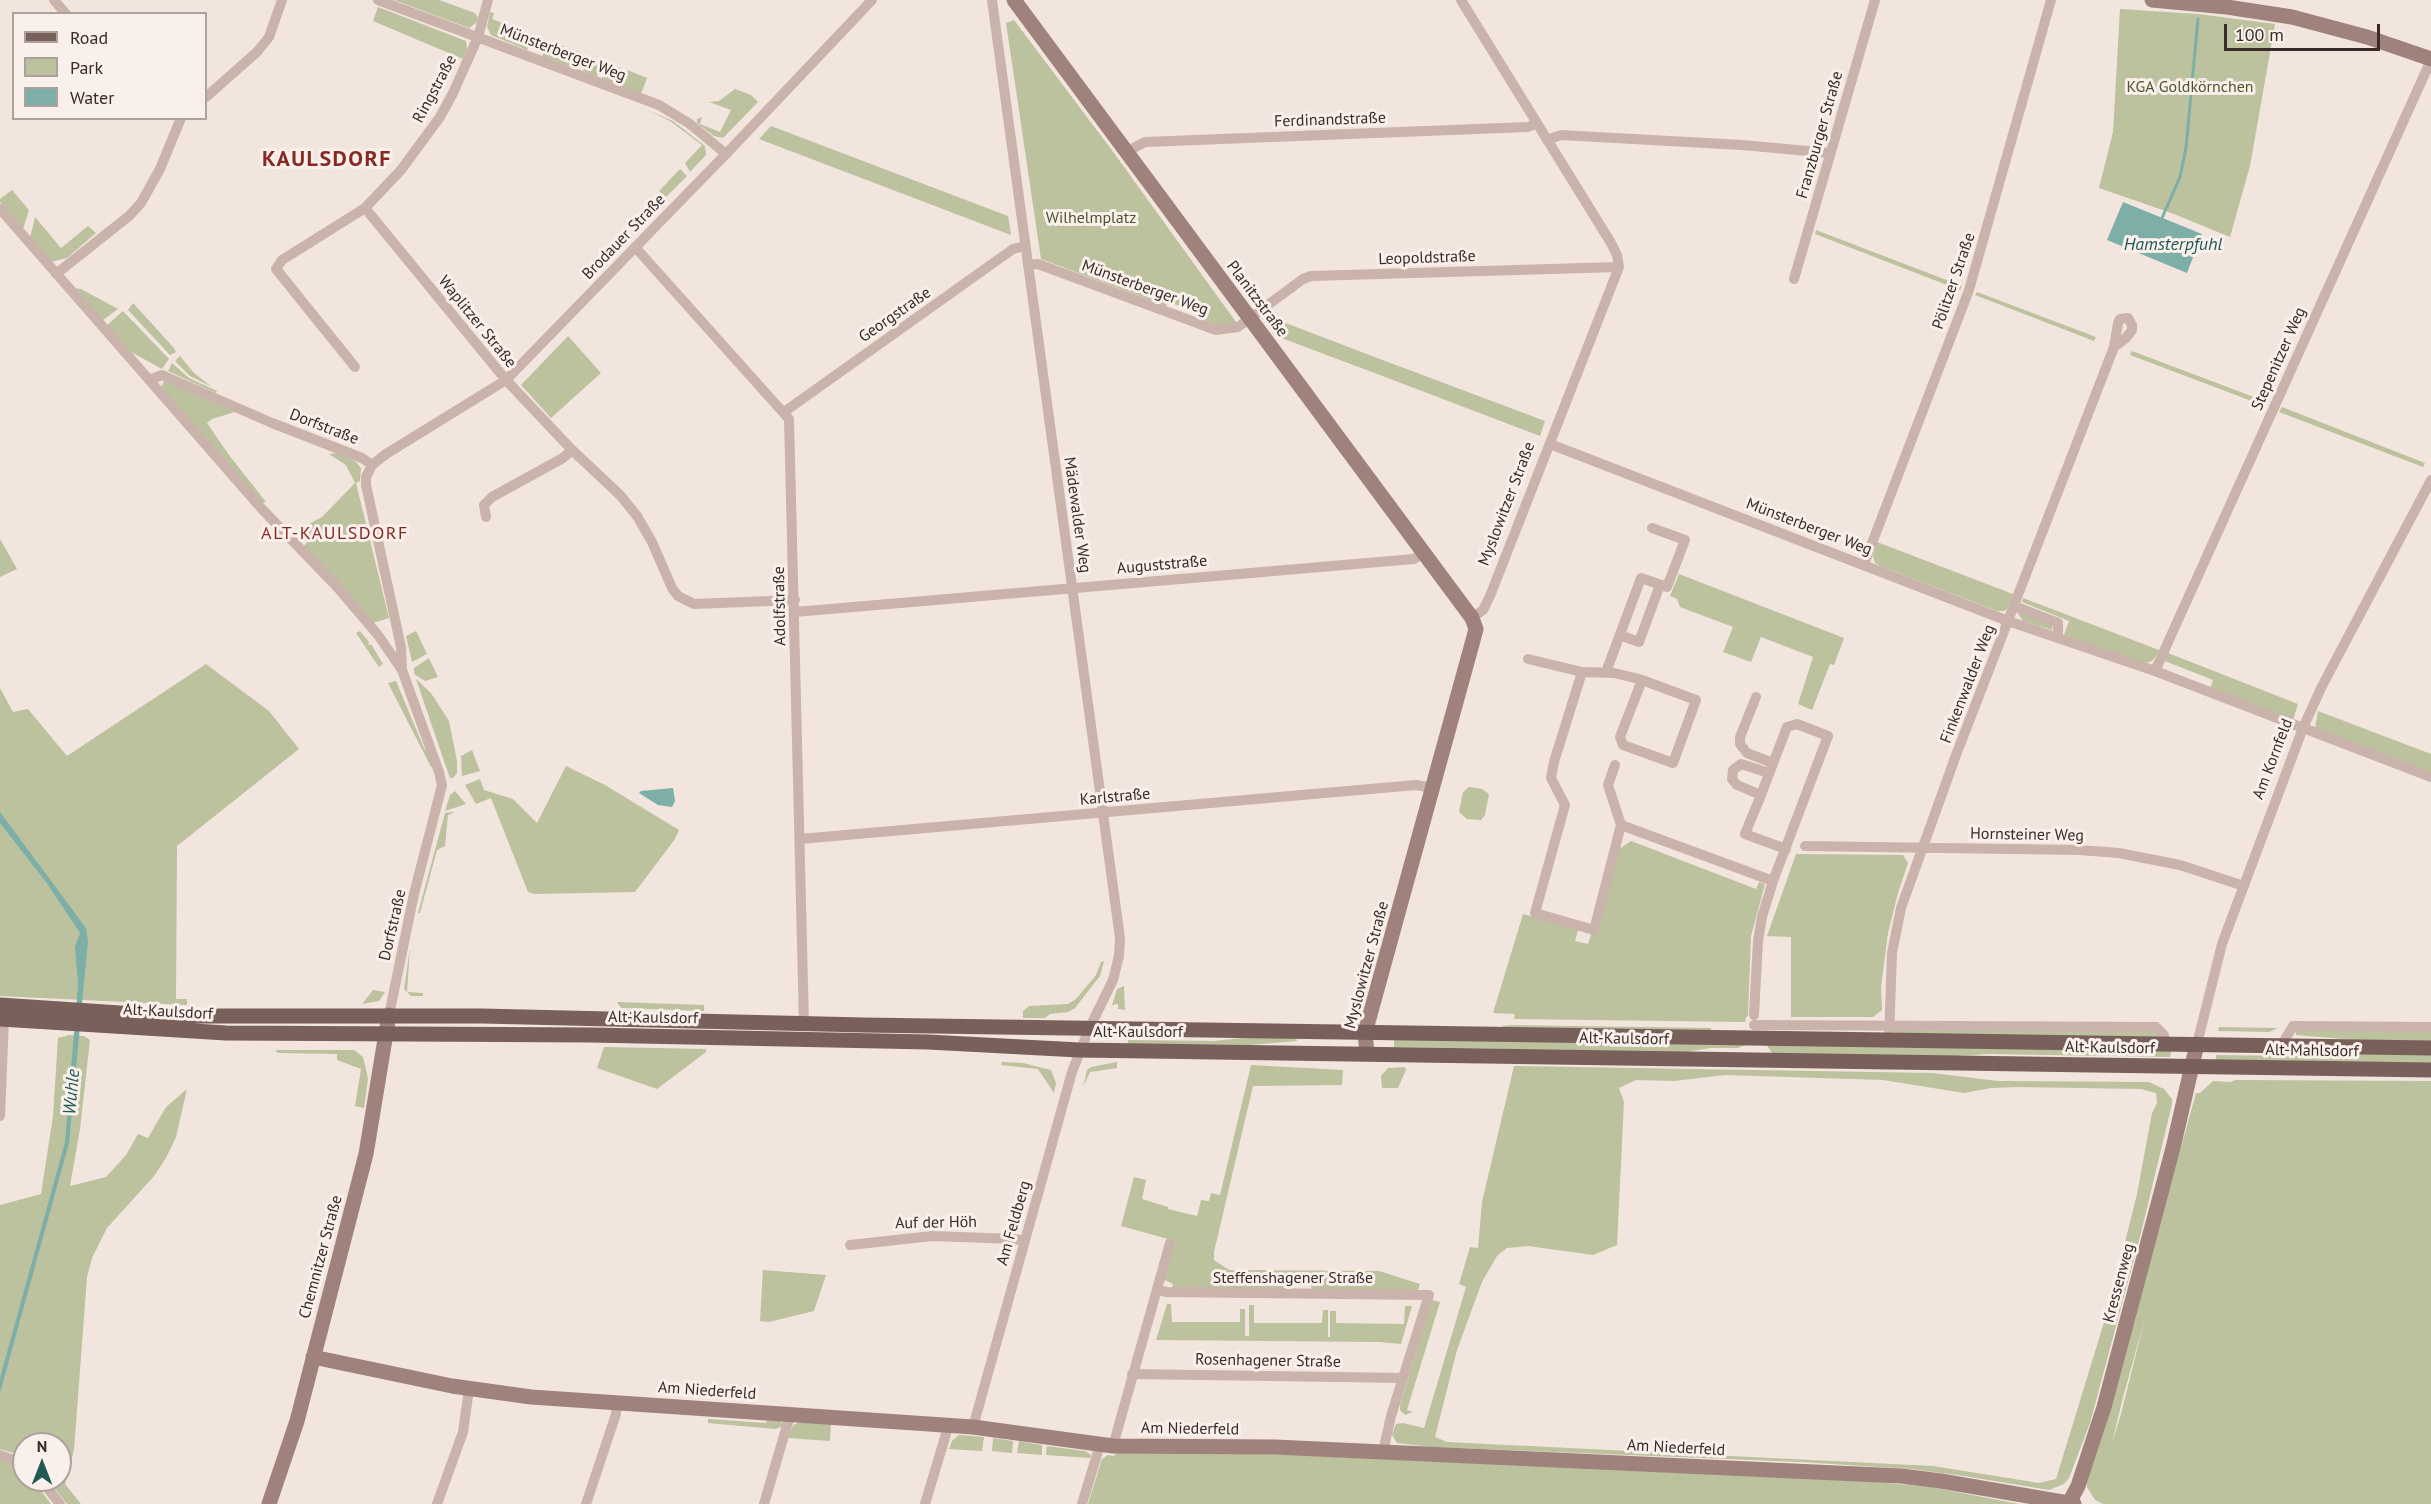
<!DOCTYPE html>
<html>
<head>
<meta charset="utf-8">
<style>
  body { margin:0 }
  #map { position:relative; width:2431px; height:1504px; overflow:hidden; background:#f2e5de; font-family:"PT Sans",sans-serif }
  canvas { display:block }
  .legend { position:absolute; left:12px; top:12px; width:195px; height:108px; box-sizing:border-box; background:#faf0eb; border:2px solid #aca19d; margin:0; padding:8px 10px; list-style:none; font-size:18px; color:#382b29 }
  .legend li { display:flex; align-items:center; gap:12px; height:30px }
  .legend b { width:30px; border:2px solid #aca19d }
  .north { position:absolute; left:12px; top:1432px; width:60px; height:60px; box-sizing:border-box; background:#faf0eb; border:2px solid #aca19d; border-radius:50%; rotate:0deg; font-size:16px; font-weight:700; line-height:24px; text-align:center; color:#382b29 }
  .north::after { content:''; display:block; margin:auto; width:21px; height:27px; background:#1f5953; clip-path:polygon(50% 0,100% 100%,50% 72%,0 100%) }
  .scale { position:absolute; left:2224px; top:24px; width:156px; height:27px; box-sizing:border-box; border:3px solid #382b29; border-top:0; padding-left:8px; font-size:18px; line-height:21px; white-space:nowrap; color:#382b29; -webkit-text-stroke:4px #faf0eb; paint-order:stroke }
</style>
</head>
<body>
<div id="map">
<canvas width="2431" height="1504"></canvas>
<ul class="legend">
<li><b style="height:8px;background:#79605b"></b>Road</li>
<li><b style="height:16px;background:#bcc19e"></b>Park</li>
<li><b style="height:16px;background:#7dafa8"></b>Water</li>
</ul>
<div class="north">N</div>
<div class="scale">100 m</div>
</div>
<script>
const ctx = document.querySelector('canvas').getContext('2d');
ctx.lineJoin = 'round';
function paint(path, color) { ctx.fillStyle = color; ctx.fill(path, 'evenodd'); }
const toPath = rows => new Path2D(rows.map(r => 'M' + r).join(''));
function trace(path, color, width, dash) { ctx.strokeStyle = color; ctx.lineWidth = width; ctx.lineCap = dash ? 'butt' : 'round'; ctx.setLineDash(dash || []); ctx.stroke(path); }
function label(font, color, halo, rows, align = 'center') {
  ctx.font = font + ' "PT Sans",sans-serif'; ctx.lineWidth = 6; ctx.setLineDash([]); ctx.textBaseline = 'middle'; ctx.strokeStyle = halo; ctx.fillStyle = color; for (const [text, x, y, turn = 0] of rows) {
    ctx.save(); ctx.translate(x, y); ctx.rotate((+turn || 0) * Math.PI / 180); ctx.textAlign = isNaN(turn) ? turn : align; if (halo) ctx.strokeText(text, 0, 0); ctx.fillText(text, 0, 0); ctx.restore();
  }
}
paint(toPath([
  [394,0,439,0,475,13,478,18,476,23,469,28],
  [378,7,466,41,467,49,463,59,373,21],
  [2120,9,2198,14,2275,24,2250,166,2230,237,2174,214,2099,188,2113,132],
  [490,12,494,13,492,19,533,35,527,50,491,35,487,27],
  [1014,20,1114,153,1236,322,1232,326,1219,326,1204,320,1205,315,1168,302,1166,306,1041,259,1006,23],
  [548,41,582,53,577,69,542,56],
  [588,56,602,61,597,77,583,71],
  [607,63,621,68,616,84,602,79],
  [627,70,647,78,641,94,622,86],
  [735,89,751,95,758,102,723,138,714,136,697,123,697,119,702,117,700,124,720,132,731,110,709,102,719,101],
  [647,110,673,121,705,146,706,155,690,172,685,163,702,145,670,121],
  [771,126,1008,216,1011,235,759,139],
  [680,169,687,176,666,197,659,191],
  [12,190,29,210,23,229,0,202,0,199],
  [35,217,61,248,88,226,96,233,67,258,50,262,30,238],
  [1816,230,1962,286,1960,290,1815,234],
  [73,288,81,289,118,309,103,320],
  [1977,292,2096,337,2094,341,1975,295],
  [133,303,174,348,176,352,170,355,128,310],
  [123,311,169,359,162,369,131,352,106,326],
  [1270,317,1372,356,1545,421,1540,436,1393,380,1279,337,1266,320],
  [568,336,601,373,551,418,521,385],
  [2132,351,2267,402,2265,406,2130,355],
  [180,356,194,373,212,387,190,376,175,361],
  [172,363,189,378,217,391,216,393,168,371],
  [164,381,235,412,212,419,207,423,229,455,266,502,261,503,161,387],
  [2282,407,2425,463,2423,467,2279,412],
  [339,453,356,462,361,468,360,481,356,483,389,618,373,623,303,547,309,540,298,530,322,517,355,483,346,465,329,454],
  [0,539,17,569,0,577],
  [1877,542,2013,594,2007,609,2004,611,1997,611,1880,566,1875,563,1873,556],
  [1679,574,1844,638,1834,665,1830,664,1812,710,1798,704,1813,657,1761,637,1751,662,1723,652,1733,627,1680,607,1677,599,1670,596],
  [2023,598,2159,650,2159,652,2152,661,2144,664,2064,635,2069,621,2022,602],
  [2017,612,2053,624,2052,630,2023,621],
  [360,631,369,642,368,645,371,644,383,664,379,667,356,633],
  [416,631,427,654,412,662,406,636],
  [2168,653,2298,704,2293,720,2210,689,2213,680,2165,661],
  [429,658,438,677,425,681,414,674,414,668],
  [206,664,269,711,299,749,177,846,176,999,187,999,187,1005,0,996,0,688,13,712,28,709,67,756],
  [416,679,431,693,449,721,457,761,457,773,453,778,450,778,445,764],
  [396,681,424,748,429,755,433,767,431,767,388,683],
  [2318,711,2431,754,2431,772,2315,728],
  [472,750,480,771,462,776,461,756],
  [566,766,605,785,679,830,675,839,635,892,534,894,528,892,491,798,476,804,465,785,480,779,484,790,513,799,537,823],
  [1469,787,1482,789,1489,794,1485,815,1481,820,1467,819,1459,812,1463,792],
  [455,791,466,804,445,811,450,795],
  [455,812,448,815,445,846,437,850,420,913,418,913,445,813],
  [1631,841,1756,889,1759,882,1765,884,1751,936,1748,1016,1746,1017,1745,1022,1514,1019,1515,1014,1493,1013,1523,914,1578,930,1575,941,1588,944,1619,849],
  [1796,854,1903,855,1908,863,1898,893,1888,933,1881,987,1882,1010,1873,1017,1791,1017,1791,937,1767,936],
  [410,948,407,992,423,993,423,996,411,996,404,989],
  [1104,961,1100,976,1075,1008,1068,1012,1050,1014,1045,1018,1023,1018,1023,1011,1029,1006,1068,1004,1076,999,1096,975,1101,962],
  [1124,986,1125,1010,1118,1009,1118,1004,1112,1005,1117,989],
  [373,990,385,992,379,1001,362,1004],
  [617,1002,704,1005,704,1011,621,1008],
  [1510,1025,1711,1028,1711,1032,1505,1030,1502,1026],
  [2219,1027,2278,1028,2269,1032,2218,1031],
  [1921,1028,1922,1031,1955,1031,1957,1029,2153,1031,2160,1034,2158,1038,1896,1034,1894,1031,1894,1029],
  [2295,1030,2431,1030,2431,1042,2355,1040,2296,1035],
  [69,1035,84,1036,90,1040,80,1129,70,1186,106,1177,126,1155,138,1134,148,1138,166,1107,187,1089,176,1137,166,1158,154,1176,107,1228,92,1258,87,1277,74,1450,65,1484,81,1504,67,1504,48,1480,60,1480,60,1444,24,1444,24,1456,0,1449,0,1205,41,1194,53,1116,58,1038],
  [1252,1037,1296,1038,1297,1041,1250,1045,1128,1044,1128,1040,1214,1041],
  [1394,1039,1745,1045,1738,1048,1710,1048,1686,1052,1394,1047],
  [1766,1044,2172,1049,2170,1057,1988,1054,1942,1057,1772,1053],
  [604,1047,706,1049,706,1052,657,1089,597,1068],
  [275,1050,354,1050,363,1057,366,1069,368,1079,364,1108,355,1106,361,1069,337,1060,337,1054,278,1053],
  [2337,1053,2431,1053,2431,1064,2216,1062,2216,1055,2292,1056],
  [1002,1062,1023,1063,1051,1070,1056,1083,1054,1093,1038,1069,1001,1065],
  [1117,1062,1117,1068,1090,1072,1083,1087,1087,1070,1091,1067],
  [1251,1065,1343,1070,1342,1085,1253,1086,1214,1252,1214,1260,1229,1270,1379,1271,1420,1284,1417,1292,1312,1290,1311,1286,1291,1285,1288,1290,1172,1288,1173,1284,1163,1279,1168,1239,1121,1226,1134,1177,1146,1180,1142,1199,1168,1207,1168,1209,1197,1216,1201,1200,1209,1201,1211,1193,1220,1195],
  [1514,1066,1933,1073,1998,1081,2149,1082,2164,1089,2172,1099,2172,1104,2141,1233,2090,1423,2069,1478,2064,1484,2049,1490,1964,1476,1911,1469,1800,1462,1433,1447,1397,1443,1392,1435,1396,1424,1403,1423,1424,1428,1466,1287,1459,1284,1470,1247,1478,1248,1482,1202],
  [1725,1075,1883,1080,1964,1093,1991,1088,2017,1087,2141,1089,2156,1093,2157,1103,2152,1113,2137,1194,2109,1306,2056,1479,2039,1483,1933,1466,1447,1442,1435,1437,1457,1350,1482,1282,1497,1256,1507,1248,1528,1246,1593,1255,1617,1245,1624,1102,1619,1088,1636,1080,1674,1081],
  [1405,1067,1406,1070,1398,1088,1382,1088,1381,1076,1388,1068],
  [2235,1080,2431,1081,2431,1504,2103,1504,2095,1500,2087,1487,2087,1478,2100,1442,2196,1093,2200,1093,2213,1081,2231,1082],
  [2145,1318,2121,1414,2112,1443,2122,1401],
  [763,1270,826,1275,814,1311,769,1322,760,1321],
  [1432,1300,1440,1302,1407,1410,1413,1412,1405,1415,1400,1410,1400,1405],
  [1167,1304,1171,1304,1172,1322,1240,1322,1240,1309,1245,1309,1245,1336,1249,1336,1249,1305,1254,1305,1254,1323,1322,1323,1323,1310,1328,1310,1328,1337,1330,1337,1330,1311,1336,1311,1336,1323,1404,1324,1405,1306,1412,1306,1401,1344,1379,1342,1156,1340],
  [708,1419,766,1423,768,1419,780,1420,784,1426,775,1429,708,1423],
  [800,1422,831,1423,830,1441,788,1438,793,1425],
  [959,1435,984,1437,982,1451,949,1449,952,1441],
  [993,1438,1013,1441,1012,1453,992,1451],
  [1019,1441,1042,1445,1042,1455,1017,1453],
  [1047,1446,1085,1451,1091,1455,1090,1458,1046,1455],
  [1118,1452,1323,1455,1865,1481,1931,1487,2019,1504,1088,1504,1102,1459,1108,1455,1114,1456],
  [0,1458,24,1466,24,1480,33,1480,51,1504,0,1504]
]), '#bcc19e');
paint(toPath([
  [2123,202,2202,234,2187,273,2107,240],
  [673,788,675,801,672,807,658,805,639,793,641,791],
  [0,812,86,928,88,941,69,1143,0,1393,0,1378,65,1142,78,984,75,947,80,933,46,882,0,823]
]), '#7dafa8');
trace(toPath([
  [2162,218,2180,177,2186,148,2198,19]
]), '#7dafa8', 3);
trace(toPath([
  [54,0,66,14],
  [378,0,659,105,690,124,726,154],
  [1461,0,1611,243,1617,255,1619,267,1490,596,1483,610,1472,618],
  [206,97,257,52,269,37,282,0],
  [1547,140,1561,135,1742,145,1830,153],
  [1126,152,1145,142,1528,127,1537,123],
  [365,208,506,380,572,450,620,495,637,516,652,542,672,588,678,596,694,604,795,600],
  [0,209,261,508,338,588,378,635,402,670,439,772,442,785,414,894,389,1015],
  [635,247,789,419,804,1024],
  [1028,265,1038,264,1216,330,1238,327,1303,279,1311,276,1619,267],
  [56,274,129,216,141,203,160,169,181,118],
  [1794,279,1875,0],
  [355,367,276,269,282,260,365,208,401,170,440,117,453,93,478,37,488,0],
  [149,380,162,375,272,423,362,458,372,465],
  [784,412,1013,249,1025,246],
  [1550,444,2008,621,2155,671,2431,777],
  [486,517,484,505,492,497,563,458,572,450],
  [1864,564,1969,290,2051,0],
  [2014,606,2058,623,2058,638],
  [795,612,1414,559,1422,553],
  [1620,635,1639,642,1660,585],
  [1528,659,1582,672,1614,673,1639,679,1642,680,1696,700,1673,763,1623,745,1620,737,1642,680],
  [402,670,401,647,366,485,366,477,372,465,386,454,506,380,726,154,872,0],
  [2155,671,2431,60],
  [1582,672,1554,762,1551,778,1565,805,1535,913,1594,930,1621,825,1773,881],
  [1606,672,1641,578,1667,587,1685,540,1652,528],
  [1756,697,1740,737,1740,744,1747,753,1773,763],
  [1615,765,1608,785,1621,825],
  [1761,795,1745,834,1786,849],
  [800,839,1416,785,1433,788],
  [1805,846,2079,850,2119,853,2180,865,2244,886],
  [1754,1015,1758,941,1762,917,1773,881,1828,736,1797,724,1787,727,1761,795,1737,785,1732,779,1733,770,1741,764,1769,773],
  [1754,1025,2156,1027,2164,1035,2164,1044],
  [1889,1040,1892,953,1901,908,1956,755,2114,347,2126,338,2132,330,2132,325,2128,318,2120,319,2118,323,2114,347],
  [2197,1044,2222,944,2303,728,2321,688,2431,480],
  [2281,1046,2293,1026,2431,1027],
  [0,1116,4,1019],
  [850,1245,932,1236,1014,1239,1024,1241],
  [1158,1290,1167,1292,1429,1295,1391,1416,1383,1452],
  [1132,1374,1403,1378],
  [973,1427,1072,1072,1089,1029,1113,980,1119,956,1120,938,992,0],
  [1113,1446,1170,1243],
  [0,1455,24,1464],
  [41,1480,60,1504],
  [437,1504,463,1432,469,1389],
  [586,1504,616,1414,617,1403],
  [764,1504,790,1415],
  [925,1504,946,1434,947,1425],
  [1082,1504,1100,1445]
]), '#cab3aa', 10);
trace(toPath([
  [1014,0,1472,618,1476,629,1472,644,1365,1033,1367,1053],
  [2152,0,2227,7,2292,17,2367,37,2431,59],
  [313,1357,452,1386,531,1397,973,1427,1113,1446,1275,1447,1901,1476,1941,1481,2074,1504],
  [2069,1503,2078,1486,2104,1407,2173,1148,2197,1044],
  [269,1504,297,1421,366,1154,389,1015]
]), '#9e827b', 15);
trace(toPath([
  [0,1005,150,1015,201,1016,482,1016,864,1025,2431,1048],
  [0,1019,226,1033,591,1035,928,1042,1079,1050,2431,1070]
]), '#79605b', 15);
label('16px', '#382b29', '#faf0eb', [
  ["Münsterberger Weg",563,53,21],
  ["Ringstraße",435,89,-62],
  ["Ferdinandstraße",1330,120,-2],
  ["Franzburger Straße",1820,135,-74],
  ["Brodauer Straße",624,237,-46],
  ["Leopoldstraße",1427,258,-2],
  ["Pölitzer Straße",1954,281,-71],
  ["Münsterberger Weg",1145,288,20],
  ["Planitzstraße",1257,299,53],
  ["Georgstraße",895,315,-35],
  ["Waplitzer Straße",477,322,51],
  ["Stepenitzer Weg",2279,359,-66],
  ["Dorfstraße",324,427,21],
  ["Myslowitzer Straße",1507,504,-69],
  ["Mädewalder Weg",1077,515,82],
  ["Münsterberger Weg",1809,527,21],
  ["Auguststraße",1162,565,-5],
  ["Adolfstraße",780,606,-91],
  ["Finkenwalder Weg",1968,684,-69],
  ["Am Kornfeld",2273,759,-69],
  ["Karlstraße",1115,797,-5],
  ["Hornsteiner Weg",2027,835,1],
  ["Dorfstraße",393,925,-77],
  ["Myslowitzer Straße",1367,965,-75],
  ["Alt-Kaulsdorf",168,1012,3],
  ["Alt-Kaulsdorf",653,1018,1],
  ["Alt-Kaulsdorf",1138,1032],
  ["Alt-Kaulsdorf",1624,1039,1],
  ["Alt-Kaulsdorf",2110,1048,1],
  ["Alt-Mahlsdorf",2312,1051,1],
  ["Auf der Höh",936,1223,-1],
  ["Am Feldberg",1014,1223,-74],
  ["Chemnitzer Straße",321,1257,-75],
  ["Steffenshagener Straße",1293,1278],
  ["Kressenweg",2119,1283,-75],
  ["Rosenhagener Straße",1268,1361,1],
  ["Am Niederfeld",707,1391,4],
  ["Am Niederfeld",1190,1429,1],
  ["Am Niederfeld",1676,1448,3]
]);
label('16px', '#4e562e', '#faf0eb', [
  ["KGA Goldkörnchen",2190,87],
  ["Wilhelmplatz",1091,218]
]);
label('italic 18px', '#1f5953', '#faf0eb', [
  ["Hamsterpfuhl",2173,245],
  ["Wuhle",72,1092,-85]
]);
ctx.letterSpacing = '1.5px';
label('18px', '#862a24', '#faf0eb', [
  ["ALT-KAULSDORF",335,534]
]);
ctx.letterSpacing = '0px';
ctx.letterSpacing = '1.5px';
label('bold 22px', '#862a24', '#faf0eb', [
  ["KAULSDORF",327,160]
]);
ctx.letterSpacing = '0px';
</script>
</body>
</html>
